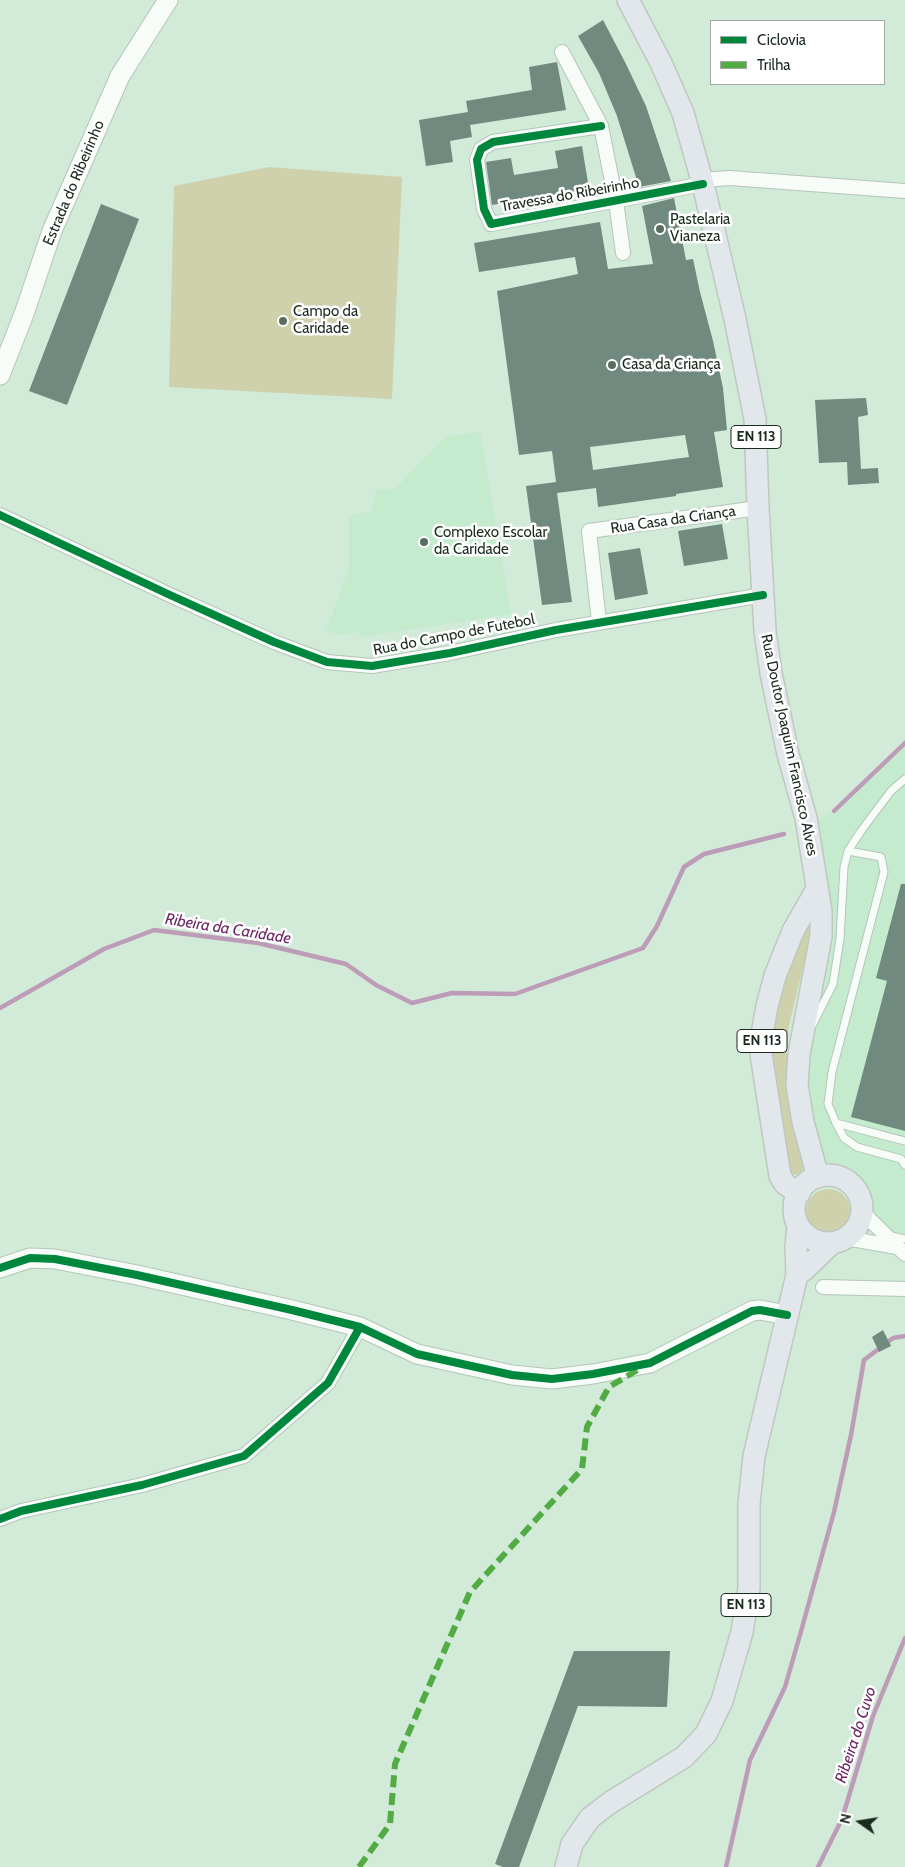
<!DOCTYPE html>
<html>
<head>
<meta charset="utf-8">
<style>
  body { margin:0 }
  #map { position:relative; width:905px; height:1867px; overflow:hidden; background:#d2ead8; font-family:Cabin,sans-serif }
  canvas { display:block }
  .legend { position:absolute; left:710px; top:20px; width:175px; height:65px; box-sizing:border-box; background:#fff; border:1px solid #a3aaa5; margin:0; padding:6px 9px; list-style:none; font-size:15px; color:#1a2a1e }
  .legend li { display:flex; align-items:center; gap:10px; height:25px }
  .legend b { width:25px; border:1px solid #a3aaa5 }
  .north { position:absolute; left:835px; top:1797px; width:50px; height:50px; -webkit-text-stroke:4px #fff; paint-order:stroke; rotate:283deg; font-size:14px; font-weight:700; line-height:20px; text-align:center; color:#1a2a1e }
  .north::after { content:''; display:block; margin:auto; width:18px; height:22px; background:#1a2a1e; clip-path:polygon(50% 0,100% 100%,50% 72%,0 100%) }
</style>
</head>
<body>
<div id="map">
<canvas width="905" height="1867"></canvas>
<ul class="legend">
<li><b style="height:6px;background:#00873e"></b>Ciclovia</li>
<li><b style="height:6px;background:#52ab43"></b>Trilha</li>
</ul>
<div class="north">N</div>
</div>
<script>
const ctx = document.querySelector('canvas').getContext('2d');
ctx.lineJoin = 'round';
function paint(path, color) { ctx.fillStyle = color; ctx.fill(path, 'evenodd'); }
const toPath = rows => new Path2D(rows.map(r => 'M' + r).join(''));
function trace(path, color, width, dash) { ctx.strokeStyle = color; ctx.lineWidth = width; ctx.lineCap = dash ? 'butt' : 'round'; ctx.setLineDash(dash || []); ctx.stroke(path); }
function label(font, color, halo, rows, align = 'center') {
  ctx.font = font + ' Cabin,sans-serif'; ctx.lineWidth = 5; ctx.setLineDash([]); ctx.textBaseline = 'middle'; ctx.strokeStyle = halo; ctx.fillStyle = color; for (const [text, x, y, turn = 0] of rows) {
    ctx.save(); ctx.translate(x, y); ctx.rotate((+turn || 0) * Math.PI / 180); ctx.textAlign = isNaN(turn) ? turn : align; if (halo) ctx.strokeText(text, 0, 0); ctx.fillText(text, 0, 0); ctx.restore();
  }
}
paint(toPath([
  [480,432,511,614,361,637,360,632,340,635,326,631,349,568,349,516,372,511,376,490,395,489,444,437],
  [905,745,905,1239,885,1234,862,1212,861,1201,857,1191,849,1182,840,1177,829,1175,818,1177,803,1122,818,961,807,826,834,811]
]), '#c4ebce');
paint(toPath([
  [269,167,402,177,392,399,169,387,174,186],
  [809,922,812,924,811,935,789,1025,787,1050,788,1091,805,1161,802,1171,796,1175,789,1172,769,1049,776,1003,797,940],
  '806 1211a22 22 0 1 1 44 0a22 22 0 1 1-44 0Z'
]), '#cfd1ad');
trace(toPath([
  [834,811,905,743],
  [0,1008,104,949,154,930,258,943,346,964,376,985,412,1003,452,993,515,994,643,948,657,926,684,867,704,854,784,834],
  [726,1867,750,1760,785,1687,800,1635,834,1512,851,1435,864,1360,893,1338,905,1336],
  [818,1867,842,1819,873,1716,905,1638]
]), '#bd9cb8', 4.5);
paint(toPath([
  [603,20,626,64,646,106,671,181,639,187,617,116,599,73,578,36],
  [557,62,566,110,470,125,472,137,450,141,453,162,426,166,419,120,468,112,466,101,532,90,529,67],
  [582,146,589,189,492,205,486,162,511,158,514,175,558,168,555,151],
  [674,198,686,260,693,259,700,292,713,341,723,388,727,430,714,432,723,487,676,494,676,496,598,507,596,488,557,493,572,602,542,605,526,486,556,482,552,451,519,455,497,291,578,274,575,257,479,272,474,243,600,222,608,269,653,264,642,206],
  [685,435,689,457,593,470,590,447],
  [101,204,139,219,67,405,29,391],
  [866,398,868,415,858,417,861,469,878,468,879,483,848,485,847,462,819,463,815,400],
  [722,524,728,559,684,566,678,531],
  [640,548,648,594,615,600,608,553],
  [901,884,905,884,905,1131,851,1117,887,981,876,978],
  [883,1330,891,1346,879,1352,872,1337],
  [574,1651,670,1651,667,1707,578,1706,519,1867,503,1867,495,1864]
]), '#708a7f');
const lane = toPath([
  [848,851,881,857,884,872,832,1072,828,1104,836,1123,905,1141],
  [813,1024,833,984,840,939,844,867,848,851,861,831,891,791,905,779],
  [836,1123,844,1138,857,1147,901,1159,905,1165],
  [888,1235,905,1239]
]);
const street = toPath([
  [562,52,601,126,616,201,623,253],
  [601,126,493,142,481,149,477,160,484,209,491,224,703,184],
  [702,180,730,178,905,191],
  [0,515,170,595,274,642,327,662,372,666,450,653,556,630,763,595],
  [599,622,589,531,758,508],
  [862,1212,905,1254],
  [846,1238,897,1247],
  [823,1287,905,1289],
  [0,1519,21,1511,142,1485,244,1456,328,1383,360,1327]
]);
const secondary = toPath([
  [0,375,24,314,52,231,120,76,168,0],
  [0,1268,30,1258,55,1259,137,1275,292,1310,360,1327,417,1354,512,1375,552,1379,593,1374,650,1363,752,1311,760,1310,787,1315]
]);
const primary = toPath([
  [628,0,661,63,683,113,703,184,735,319,755,419,758,508,765,631,771,673,788,754,806,818,821,911,821,936,799,1054,797,1085,803,1122,818,1177],
  '794 1209a34 34 0 1 1 68 0a34 34 0 1 1-68 0Z',
  [799,1194,785,1184,780,1176,761,1054,762,1034,767,1006,775,976,793,931,817,889],
  [797,1275,804,1270,832,1243],
  [566,1867,572,1844,590,1818,611,1802,684,1757,706,1734,722,1701,742,1632,749,1588,749,1504,754,1456,797,1275,796,1247,798,1225]
]);
trace(lane, '#b4c6b8', 9);
trace(street, '#b4c6b8', 16);
trace(secondary, '#b4c6b8', 21);
trace(primary, '#bdc9bf', 24);
trace(lane, '#f8fcf9', 7);
trace(street, '#f8fcf9', 14);
trace(secondary, '#f8fcf9', 19);
trace(primary, '#e2e7ec', 21);
trace(toPath([
  [359,1867,390,1824,395,1764,470,1592,582,1469,587,1427,609,1387,639,1369]
]), '#52ab43', 6, [12, 6]);
trace(toPath([
  [601,126,493,142,481,149,477,160,484,209,491,224,703,184],
  [0,515,170,595,274,642,327,662,372,666,450,653,556,630,763,595],
  [0,1268,30,1258,55,1259,137,1275,292,1310,360,1327,417,1354,512,1375,552,1379,593,1374,650,1363,752,1311,760,1310,787,1315],
  [0,1519,21,1511,142,1485,244,1456,328,1383,360,1327]
]), '#00873e', 8);
for (const [x, y, r, color] of [
  [660,229,5,"#5a6d5f"],
  [283,321,5,"#5a6d5f"],
  [612,365,5,"#5a6d5f"],
  [424,542,5,"#5a6d5f"]
]) { const dot = new Path2D(); dot.arc(x, y, r, 0, 2 * Math.PI); ctx.fillStyle = color; ctx.fill(dot); trace(dot, '#fff', 2); }
for (const [x, y, w] of [
  [756,437,50],
  [762,1041,50],
  [746,1605,50]
]) { const box = new Path2D(); box.roundRect(x - w / 2, y - 11.5, w, 23, 4); ctx.fillStyle = '#fff'; ctx.fill(box); trace(box, '#1a2a1e', 1); }
label('bold 14px', '#1a2a1e', null, [
  ["EN 113",756,437],
  ["EN 113",762,1041],
  ["EN 113",746,1605]
]);
label('15px', '#1a2a1e', '#fff', [
  ["Estrada do Ribeirinho",74,183,-67],
  ["Travessa do Ribeirinho",570,195,-10],
  ["Rua Casa da Criança",673,520,-8],
  ["Rua do Campo de Futebol",454,635,-11],
  ["Rua Doutor Joaquim Francisco Alves",789,745,78]
]);
label('15px', '#1a2a1e', '#fff', [
  ["Pastelaria",670,220],
  ["Vianeza",670,237],
  ["Campo da",293,312],
  ["Caridade",293,329],
  ["Casa da Criança",622,365],
  ["Complexo Escolar",434,533],
  ["da Caridade",434,550]
], 'left');
label('italic 16px', '#6d2764', '#fff', [
  ["Ribeira da Caridade",228,929,9],
  ["Ribeira do Cuvo",856,1735,-72]
]);
</script>
</body>
</html>
